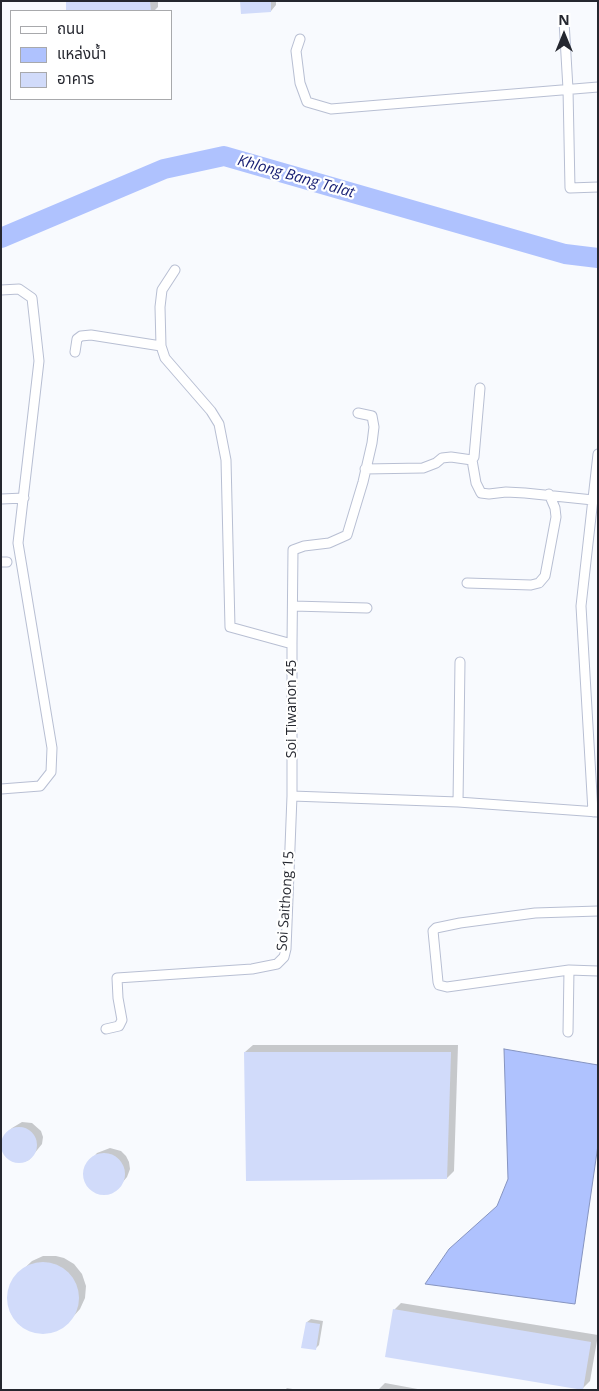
<!DOCTYPE html>
<html>
<head>
<meta charset="utf-8">
<style>
  body { margin:0 }
  #map { position:relative; width:599px; height:1391px; overflow:hidden; background:#f8fafe; font-family:"Open Sans","Noto Sans Thai",sans-serif }
  canvas { display:block }
  .frame { position:absolute; inset:0; border:2px solid #25272f; pointer-events:none }
  .legend { position:absolute; left:10px; top:10px; width:162px; height:90px; box-sizing:border-box; background:#fff; border:1px solid #a8a9ac; margin:0; padding:6px 9px; list-style:none; font-size:15px; color:#25272f }
  .legend li { display:flex; align-items:center; gap:10px; height:25px }
  .legend b { width:25px; border:1px solid #a8a9ac }
  .north { position:absolute; left:539px; top:10px; width:50px; height:50px; -webkit-text-stroke:4px #fff; paint-order:stroke; rotate:0deg; font-size:14px; font-weight:700; line-height:20px; text-align:center; color:#25272f }
  .north::after { content:''; display:block; margin:auto; width:18px; height:22px; background:#25272f; clip-path:polygon(50% 0,100% 100%,50% 72%,0 100%) }
</style>
</head>
<body>
<div id="map">
<canvas width="599" height="1391"></canvas>
<div class="frame"></div>
<ul class="legend">
<li><b style="height:6px;background:#fff"></b>ถนน</li>
<li><b style="height:14px;background:#afc2fe"></b>แหล่งน้ำ</li>
<li><b style="height:14px;background:#d1dbfa"></b>อาคาร</li>
</ul>
<div class="north">N</div>
</div>
<script>
const ctx = document.querySelector('canvas').getContext('2d');
ctx.lineJoin = 'round';
function paint(path, color) { ctx.fillStyle = color; ctx.fill(path, 'evenodd'); }
const toPath = rows => new Path2D(rows.map(r => 'M' + r).join(''));
function trace(path, color, width, dash) { ctx.strokeStyle = color; ctx.lineWidth = width; ctx.lineCap = dash ? 'butt' : 'round'; ctx.setLineDash(dash || []); ctx.stroke(path); }
function label(font, color, halo, rows, align = 'center') {
  ctx.font = font + ' "Open Sans",sans-serif'; ctx.lineWidth = 4.5; ctx.setLineDash([]); ctx.textBaseline = 'middle'; ctx.strokeStyle = halo; ctx.fillStyle = color; for (const [text, x, y, turn = 0] of rows) {
    ctx.save(); ctx.translate(x, y); ctx.rotate((+turn || 0) * Math.PI / 180); ctx.textAlign = isNaN(turn) ? turn : align; if (halo) ctx.strokeText(text, 0, 0); ctx.fillText(text, 0, 0); ctx.restore();
  }
}
const water = toPath([
  [504,1049,598,1065,598,1145,575,1304,425,1284,449,1249,497,1206,508,1179,504,1049]
]);
paint(water, '#afc2fe');
trace(water, '#8694c0', 1);
paint(toPath([
  [67,1,158,1,158,7,154,11,68,11],
  [241,1,276,1,276,5,271,11],
  [253,1045,458,1045,454,1171,447,1178,245,1052],
  [22,1122,32,1123,41,1131,43,1137,42,1144,29,1160,23,1162,13,1161,4,1153,2,1142,6,1134,12,1128],
  [110,1148,121,1151,126,1156,129,1162,130,1169,127,1177,117,1189,104,1193,92,1190,88,1185,84,1172,86,1165,97,1153],
  [43,1256,56,1256,64,1258,74,1264,82,1274,86,1286,85,1298,80,1309,72,1318,64,1326,53,1332,41,1333,30,1331,20,1325,12,1315,8,1304,8,1292,15,1277,32,1261],
  [401,1303,598,1335,590,1381,583,1388,394,1310],
  [311,1319,323,1321,319,1345,315,1349,307,1322],
  [385,1383,423,1390,378,1390],
  [287,1388,298,1390,285,1390]
]), '#0003');
trace(toPath([
  [1,238,164,169,224,156,565,254,598,258]
]), '#afc2fe', 20);
paint(toPath([
  [66,1,150,1,151,11,66,11],
  [240,1,271,1,271,12,241,14],
  [244,1052,451,1052,447,1179,246,1181],
  '1 1145a18 18 0 1 1 36 0a18 18 0 1 1-36 0Z',
  '83 1174a21 21 0 1 1 42 0a21 21 0 1 1-42 0Z',
  '7 1298a36 36 0 1 1 72 0a36 36 0 1 1-72 0Z',
  [393,1309,591,1342,583,1390,385,1357],
  [306,1322,320,1324,316,1350,301,1348]
]), '#d1dbfa');
const street = toPath([
  [564,21,568,89,570,188,598,187],
  [300,39,296,51,300,83,307,102,331,109,598,87],
  [175,270,162,290,160,307,161,346,165,358,211,411,219,424,226,460,230,627,292,644,292,796,458,802,598,812],
  [1,290,19,289,32,298,39,361,18,543,52,748,51,772,40,786,1,789],
  [75,352,77,339,81,336,91,335,161,346],
  [480,388,474,457,472,460,476,483,481,493,489,494,506,492,525,493,593,500],
  [365,469,423,468,436,463,442,458,451,457,472,460],
  [1,499,24,498],
  [1,562,7,562],
  [467,583,531,585,539,583,545,576,556,517,555,508,549,494],
  [293,606,367,608],
  [292,644,293,550,304,546,329,543,347,535,363,482,372,443,374,427,372,416,358,413],
  [458,802,460,662],
  [593,812,581,606,598,454],
  [598,911,535,913,460,923,436,928,433,931,438,982,439,985,447,987,569,970,598,971],
  [106,1029,119,1026,122,1020,118,998,117,978,252,969,277,964,284,957,286,949,292,796],
  [568,1032,569,970]
]);
trace(street, '#b8bfd3', 11);
trace(street, '#fff', 9);
label('14px', '#25272f', '#fff', [
  ["Soi Tiwanon 45",292,709,-90],
  ["Soi Saithong 15",286,901,-86]
]);
label('italic 15px', '#192175', '#fff', [
  ["Khlong Bang Talat",296,177,16]
]);
</script>
</body>
</html>
